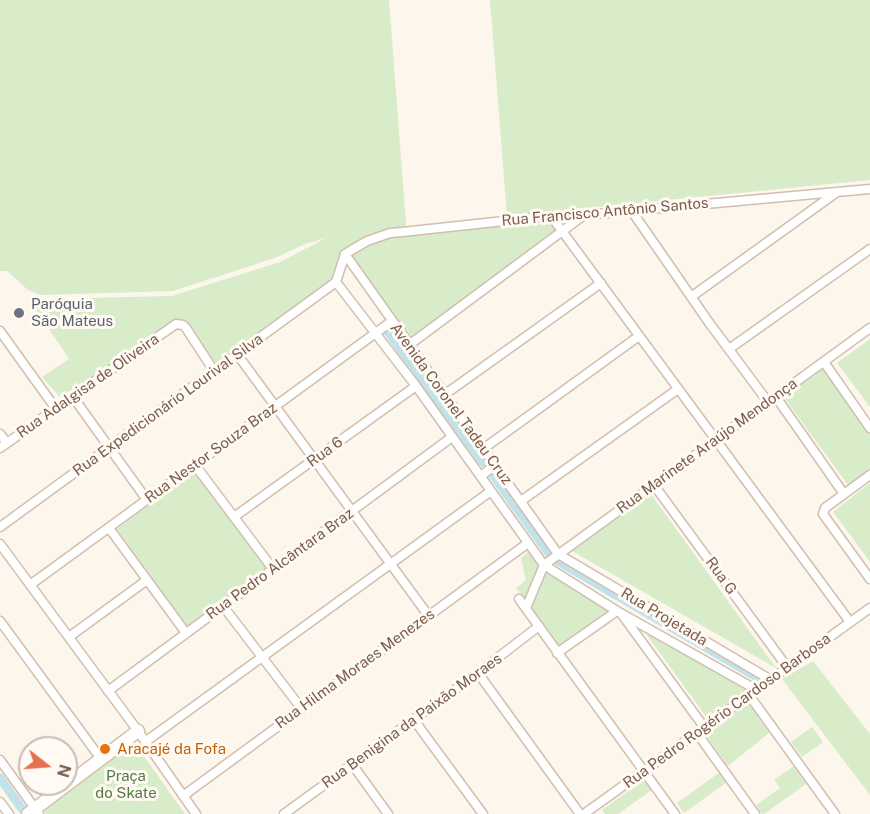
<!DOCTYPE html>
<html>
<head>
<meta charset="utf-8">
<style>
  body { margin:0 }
  #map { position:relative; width:870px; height:814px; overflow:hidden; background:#fdf6ec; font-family:"Public Sans",sans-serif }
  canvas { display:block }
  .north { position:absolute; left:18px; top:736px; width:60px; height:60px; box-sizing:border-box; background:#fffaf3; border:2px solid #cabbb1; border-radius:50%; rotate:107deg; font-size:16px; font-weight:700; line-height:24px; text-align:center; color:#7a5c4d }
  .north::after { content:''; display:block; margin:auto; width:21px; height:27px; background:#e76f51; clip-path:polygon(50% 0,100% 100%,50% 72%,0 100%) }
</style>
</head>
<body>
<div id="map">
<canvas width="870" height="814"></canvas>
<div class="north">N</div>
</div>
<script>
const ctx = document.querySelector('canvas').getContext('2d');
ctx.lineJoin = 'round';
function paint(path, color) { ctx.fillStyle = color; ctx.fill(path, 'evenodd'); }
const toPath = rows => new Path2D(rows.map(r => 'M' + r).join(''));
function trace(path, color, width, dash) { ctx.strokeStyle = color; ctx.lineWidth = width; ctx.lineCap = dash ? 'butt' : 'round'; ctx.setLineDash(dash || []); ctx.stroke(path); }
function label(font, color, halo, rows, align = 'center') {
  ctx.font = font + ' "Public Sans",sans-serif'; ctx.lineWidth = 6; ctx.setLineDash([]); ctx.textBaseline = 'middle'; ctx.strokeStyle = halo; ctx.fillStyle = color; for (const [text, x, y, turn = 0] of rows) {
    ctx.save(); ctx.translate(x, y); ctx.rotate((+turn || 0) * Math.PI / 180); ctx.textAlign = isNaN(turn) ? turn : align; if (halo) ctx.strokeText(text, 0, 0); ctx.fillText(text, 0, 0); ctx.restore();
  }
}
paint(toPath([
  [0,0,389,0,406,224,402,231,551,216,562,231,410,339,345,254,336,282,214,371,186,328,176,324,60,397,42,377,69,359,34,306,43,299,172,296,280,262,326,238,305,244,275,258,173,291,40,295,28,290,7,271,0,271],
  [490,0,870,0,870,180,507,216],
  [870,339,870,407,837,363],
  [825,367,870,434,870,469,848,485,783,396],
  [195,470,267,569,188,627,117,529],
  [870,483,870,562,833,512],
  [651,494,776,668,572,551],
  [529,551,610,611,560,648,516,588,526,580,521,558],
  [644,631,747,690,707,718],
  [813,661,870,734,870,795,782,679],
  [748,703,769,733,728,766,705,734],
  [812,727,823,742,802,757,791,742],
  [134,742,185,814,46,814,45,809],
  [794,766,806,784,764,814,762,814,756,805,780,788,774,780],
  [720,772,727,782,684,813,677,803],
  [645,779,653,789,618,814,605,814,602,810]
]), '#d8ecc9');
trace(toPath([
  [386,329,484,463],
  [493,475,548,552],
  [558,561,762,680],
  [0,778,22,809]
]), '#bfe3e8', 9);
const street = toPath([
  [631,210,710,324,768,402],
  [551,216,850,622],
  [345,254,558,554,771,680],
  [345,254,367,241,390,233,402,232,551,216,585,215,870,189],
  [336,282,416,386,544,565,617,611,757,690],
  [336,282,345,254],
  [691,297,837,192],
  [0,331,56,409],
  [409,345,584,215],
  [729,349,870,249],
  [237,354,428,615],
  [824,362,870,428],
  [444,395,601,283],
  [73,397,147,500],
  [776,397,844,494],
  [0,434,7,443],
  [0,448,176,324,183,325,186,328,214,371],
  [483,449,639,336],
  [195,465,273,569],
  [870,475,825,508,823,514,870,579],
  [481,476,495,465],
  [654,485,787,667],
  [521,501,678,389],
  [234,517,416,386],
  [0,527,336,282],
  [109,528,186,633],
  [0,544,138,731,196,814],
  [544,565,870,328],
  [30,585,392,321],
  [519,599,675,814],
  [223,606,301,708],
  [526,608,544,565],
  [623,616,704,727],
  [0,621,101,759],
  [69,637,147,580],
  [557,653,617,611],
  [478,673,580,814],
  [108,691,452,437],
  [749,695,835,814],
  [414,720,483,814],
  [697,733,755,814],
  [145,742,491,491],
  [0,760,39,814],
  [352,764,388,814],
  [183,796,528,543],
  [0,802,9,814],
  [284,814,478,673,539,626],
  [584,814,870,608]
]);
const secondary = toPath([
  [28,814,138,731]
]);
trace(street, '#d1beb0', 11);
trace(secondary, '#d6c0b0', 15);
trace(street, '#fff', 8);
trace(secondary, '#fff', 12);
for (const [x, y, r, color] of [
  [19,313,6,"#6b7280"],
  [105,749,6,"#e8710a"]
]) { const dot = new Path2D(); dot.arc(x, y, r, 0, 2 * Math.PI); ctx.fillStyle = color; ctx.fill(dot); trace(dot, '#fffaf3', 2); }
label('15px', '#7a5c4d', '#fffaf3', [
  ["Rua Francisco Antônio Santos",605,212,-5],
  ["Rua Adalgisa de Oliveira",88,386,-35],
  ["Avenida Coronel Tadeu Cruz",451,404,54],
  ["Rua Expedicionário Lourival Silva",168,405,-36],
  ["Rua Marinete Araújo Mendonça",707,446,-36],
  ["Rua 6",325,452,-36],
  ["Rua Nestor Souza Braz",211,453,-36],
  ["Rua Pedro Alcântara Braz",280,564,-36],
  ["Rua G",721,576,54],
  ["Rua Projetada",664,617,31],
  ["Rua Hilma Moraes Menezes",355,669,-36],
  ["Rua Pedro Rogério Cardoso Barbosa",727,711,-36],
  ["Rua Benigina da Paixão Moraes",412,721,-36]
]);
label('15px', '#5b616d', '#fffaf3', [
  ["Paróquia",31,304],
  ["São Mateus",31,321]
], 'left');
label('15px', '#c56008', '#fffaf3', [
  ["Aracajé da Fofa",117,749]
], 'left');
label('15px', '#537a41', '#fffaf3', [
  ["Praça",126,776],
  ["do Skate",126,793]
]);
</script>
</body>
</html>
